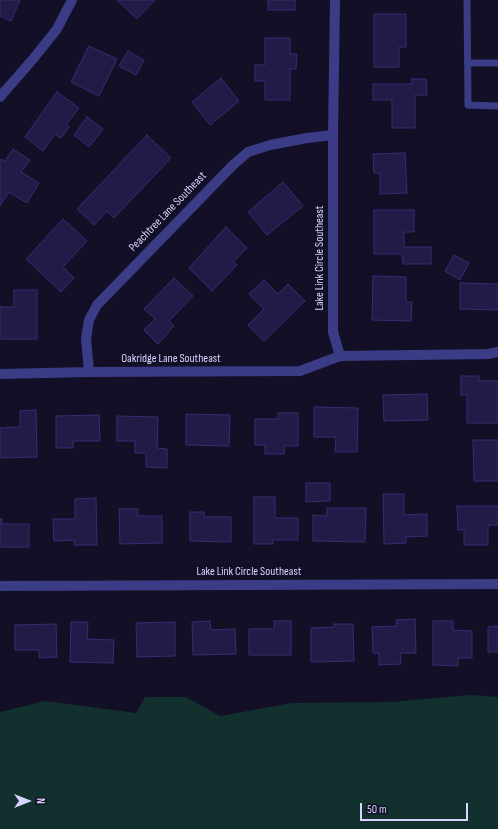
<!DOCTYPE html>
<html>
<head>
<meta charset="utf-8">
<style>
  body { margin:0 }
  #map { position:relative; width:498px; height:829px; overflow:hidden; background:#120f26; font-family:"Sofia Sans Condensed",sans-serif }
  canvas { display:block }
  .north { position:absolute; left:8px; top:781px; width:40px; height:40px; -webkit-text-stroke:3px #120f26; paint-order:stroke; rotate:90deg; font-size:11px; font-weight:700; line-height:16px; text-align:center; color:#d7d4ff }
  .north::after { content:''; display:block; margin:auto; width:14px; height:18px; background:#d7d4ff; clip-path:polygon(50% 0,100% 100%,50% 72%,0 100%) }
  .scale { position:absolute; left:360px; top:803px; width:108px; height:18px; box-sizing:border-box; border:2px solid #d7d4ff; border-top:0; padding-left:5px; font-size:12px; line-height:14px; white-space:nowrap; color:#d7d4ff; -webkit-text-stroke:3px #120f26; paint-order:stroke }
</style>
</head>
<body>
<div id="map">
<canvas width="498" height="829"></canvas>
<div class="north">N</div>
<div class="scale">50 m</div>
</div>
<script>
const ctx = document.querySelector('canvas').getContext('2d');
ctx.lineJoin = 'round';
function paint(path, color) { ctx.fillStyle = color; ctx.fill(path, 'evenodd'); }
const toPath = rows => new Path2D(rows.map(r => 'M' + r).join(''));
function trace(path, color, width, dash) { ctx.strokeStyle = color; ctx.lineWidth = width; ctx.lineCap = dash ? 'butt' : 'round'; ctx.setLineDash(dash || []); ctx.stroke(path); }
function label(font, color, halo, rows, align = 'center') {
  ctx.font = font + ' "Sofia Sans Condensed",sans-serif'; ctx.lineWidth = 4; ctx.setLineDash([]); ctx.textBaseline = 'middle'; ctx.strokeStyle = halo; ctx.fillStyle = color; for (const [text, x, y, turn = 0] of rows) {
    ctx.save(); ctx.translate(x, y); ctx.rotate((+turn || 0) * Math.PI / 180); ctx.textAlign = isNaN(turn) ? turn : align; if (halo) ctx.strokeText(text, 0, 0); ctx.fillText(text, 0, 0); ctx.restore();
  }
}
paint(toPath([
  [470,695,498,697,498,829,0,829,0,712,45,701,136,713,145,697,186,697,220,716,292,703,392,702]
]), '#12302d');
const building = toPath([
  [0,0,20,0,11,21,0,16,0,0],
  [117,0,155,0,137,19,117,0],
  [268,0,295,0,295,10,268,10,268,0],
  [374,14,406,14,406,47,399,47,399,67,374,67,374,14],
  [265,38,290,38,290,54,297,54,296,69,290,69,290,100,265,100,265,81,255,81,255,65,265,65,265,38],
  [89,46,117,59,99,96,71,82,89,46],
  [128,51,144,60,136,75,119,66,128,51],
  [221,78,239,101,210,125,192,102,221,78],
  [412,79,426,79,427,95,415,95,415,128,392,128,392,100,373,100,373,84,412,84,412,79],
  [57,92,79,108,66,125,69,127,61,138,55,134,43,151,25,137,57,92],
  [87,117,103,129,89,147,74,135,87,117],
  [147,135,171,158,114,218,107,211,94,225,77,209,147,135],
  [13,149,30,160,21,172,39,183,27,203,9,192,0,206,0,161,1,159,5,161,13,149],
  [405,153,407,193,380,194,380,173,374,173,373,154,405,153],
  [283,182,303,206,267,235,248,212,283,182],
  [374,210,414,210,414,232,404,232,404,247,431,247,431,264,403,264,402,254,374,254,374,210],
  [63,219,87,241,63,267,74,278,61,292,26,259,63,219],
  [226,227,247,248,233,262,237,265,212,291,189,268,226,227],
  [454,255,469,263,460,280,445,271,454,255],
  [373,276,406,277,406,302,412,302,411,321,372,320,373,276],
  [174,278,193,296,169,321,174,326,158,344,144,330,155,319,144,309,174,278],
  [264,280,278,294,288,284,305,301,264,341,248,325,264,309,249,294,264,280],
  [460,283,498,284,498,310,460,309,460,283],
  [14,290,37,290,37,339,0,339,0,307,14,307,14,290],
  [461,376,479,376,479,381,498,381,498,423,467,423,467,395,461,395,461,376],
  [427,394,428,420,384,421,383,395,427,394],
  [314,407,358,408,357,452,335,452,336,437,314,437,314,407],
  [36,410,37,457,0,458,0,428,20,427,20,411,36,410],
  [278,413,298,413,298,446,285,446,284,454,265,454,265,445,255,445,255,419,278,419,278,413],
  [186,414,230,415,229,446,186,445,186,414],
  [99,415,100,441,73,441,73,448,56,448,56,416,99,415],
  [117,416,158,417,157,448,167,449,167,468,146,467,146,453,135,453,135,441,117,441,117,416],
  [473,440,498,440,498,481,474,481,473,440],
  [306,483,330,483,330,501,306,502,306,483],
  [383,494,404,494,404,515,427,514,427,536,406,537,406,543,384,544,383,494],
  [254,497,275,497,275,518,298,518,298,540,273,540,273,544,254,544,254,497],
  [96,498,97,545,74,545,74,540,54,541,53,519,75,519,75,499,96,498],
  [457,506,498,506,498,525,488,525,488,545,464,545,464,530,458,530,457,506],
  [327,508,366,508,365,542,313,541,313,515,327,516,327,508],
  [119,509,138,509,138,516,162,516,162,543,120,544,119,509],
  [190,512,204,512,204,517,231,517,231,542,190,541,190,512],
  [0,519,2,519,2,524,29,524,29,547,0,547,0,519],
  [415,619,416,653,400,653,401,664,379,665,379,653,373,653,372,627,397,626,396,620,415,619],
  [210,621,211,630,235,629,236,654,193,655,192,622,210,621],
  [274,621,291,621,291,655,249,655,249,629,274,629,274,621],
  [433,621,453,621,453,630,472,631,472,658,458,658,458,666,433,665,433,621],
  [71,622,88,622,87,639,114,640,113,663,70,662,71,622],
  [175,622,175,656,137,657,136,623,175,622],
  [56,624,57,657,39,658,39,650,15,650,15,625,56,624],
  [334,624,353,624,354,661,311,662,311,628,334,627,334,624],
  [498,626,498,652,488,652,488,627,498,626]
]);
paint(building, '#221b47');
trace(building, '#382d73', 1);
trace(toPath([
  [467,0,468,105,498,106],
  [468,63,498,63]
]), '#3a3c85', 7);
trace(toPath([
  [335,0,333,135,333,332,340,356],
  [0,97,33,59,57,29,72,0],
  [89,372,86,339,89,320,97,305,232,166,248,152,270,145,307,138,333,135],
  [0,374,89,372,300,371,340,356,488,354,498,352],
  [0,586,498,584]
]), '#3a3c85', 10);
label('12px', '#d7d4ff', '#120f26', [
  ["Peachtree Lane Southeast",168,212,-46],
  ["Lake Link Circle Southeast",320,258,-90],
  ["Oakridge Lane Southeast",171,359],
  ["Lake Link Circle Southeast",249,572]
]);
</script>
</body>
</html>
